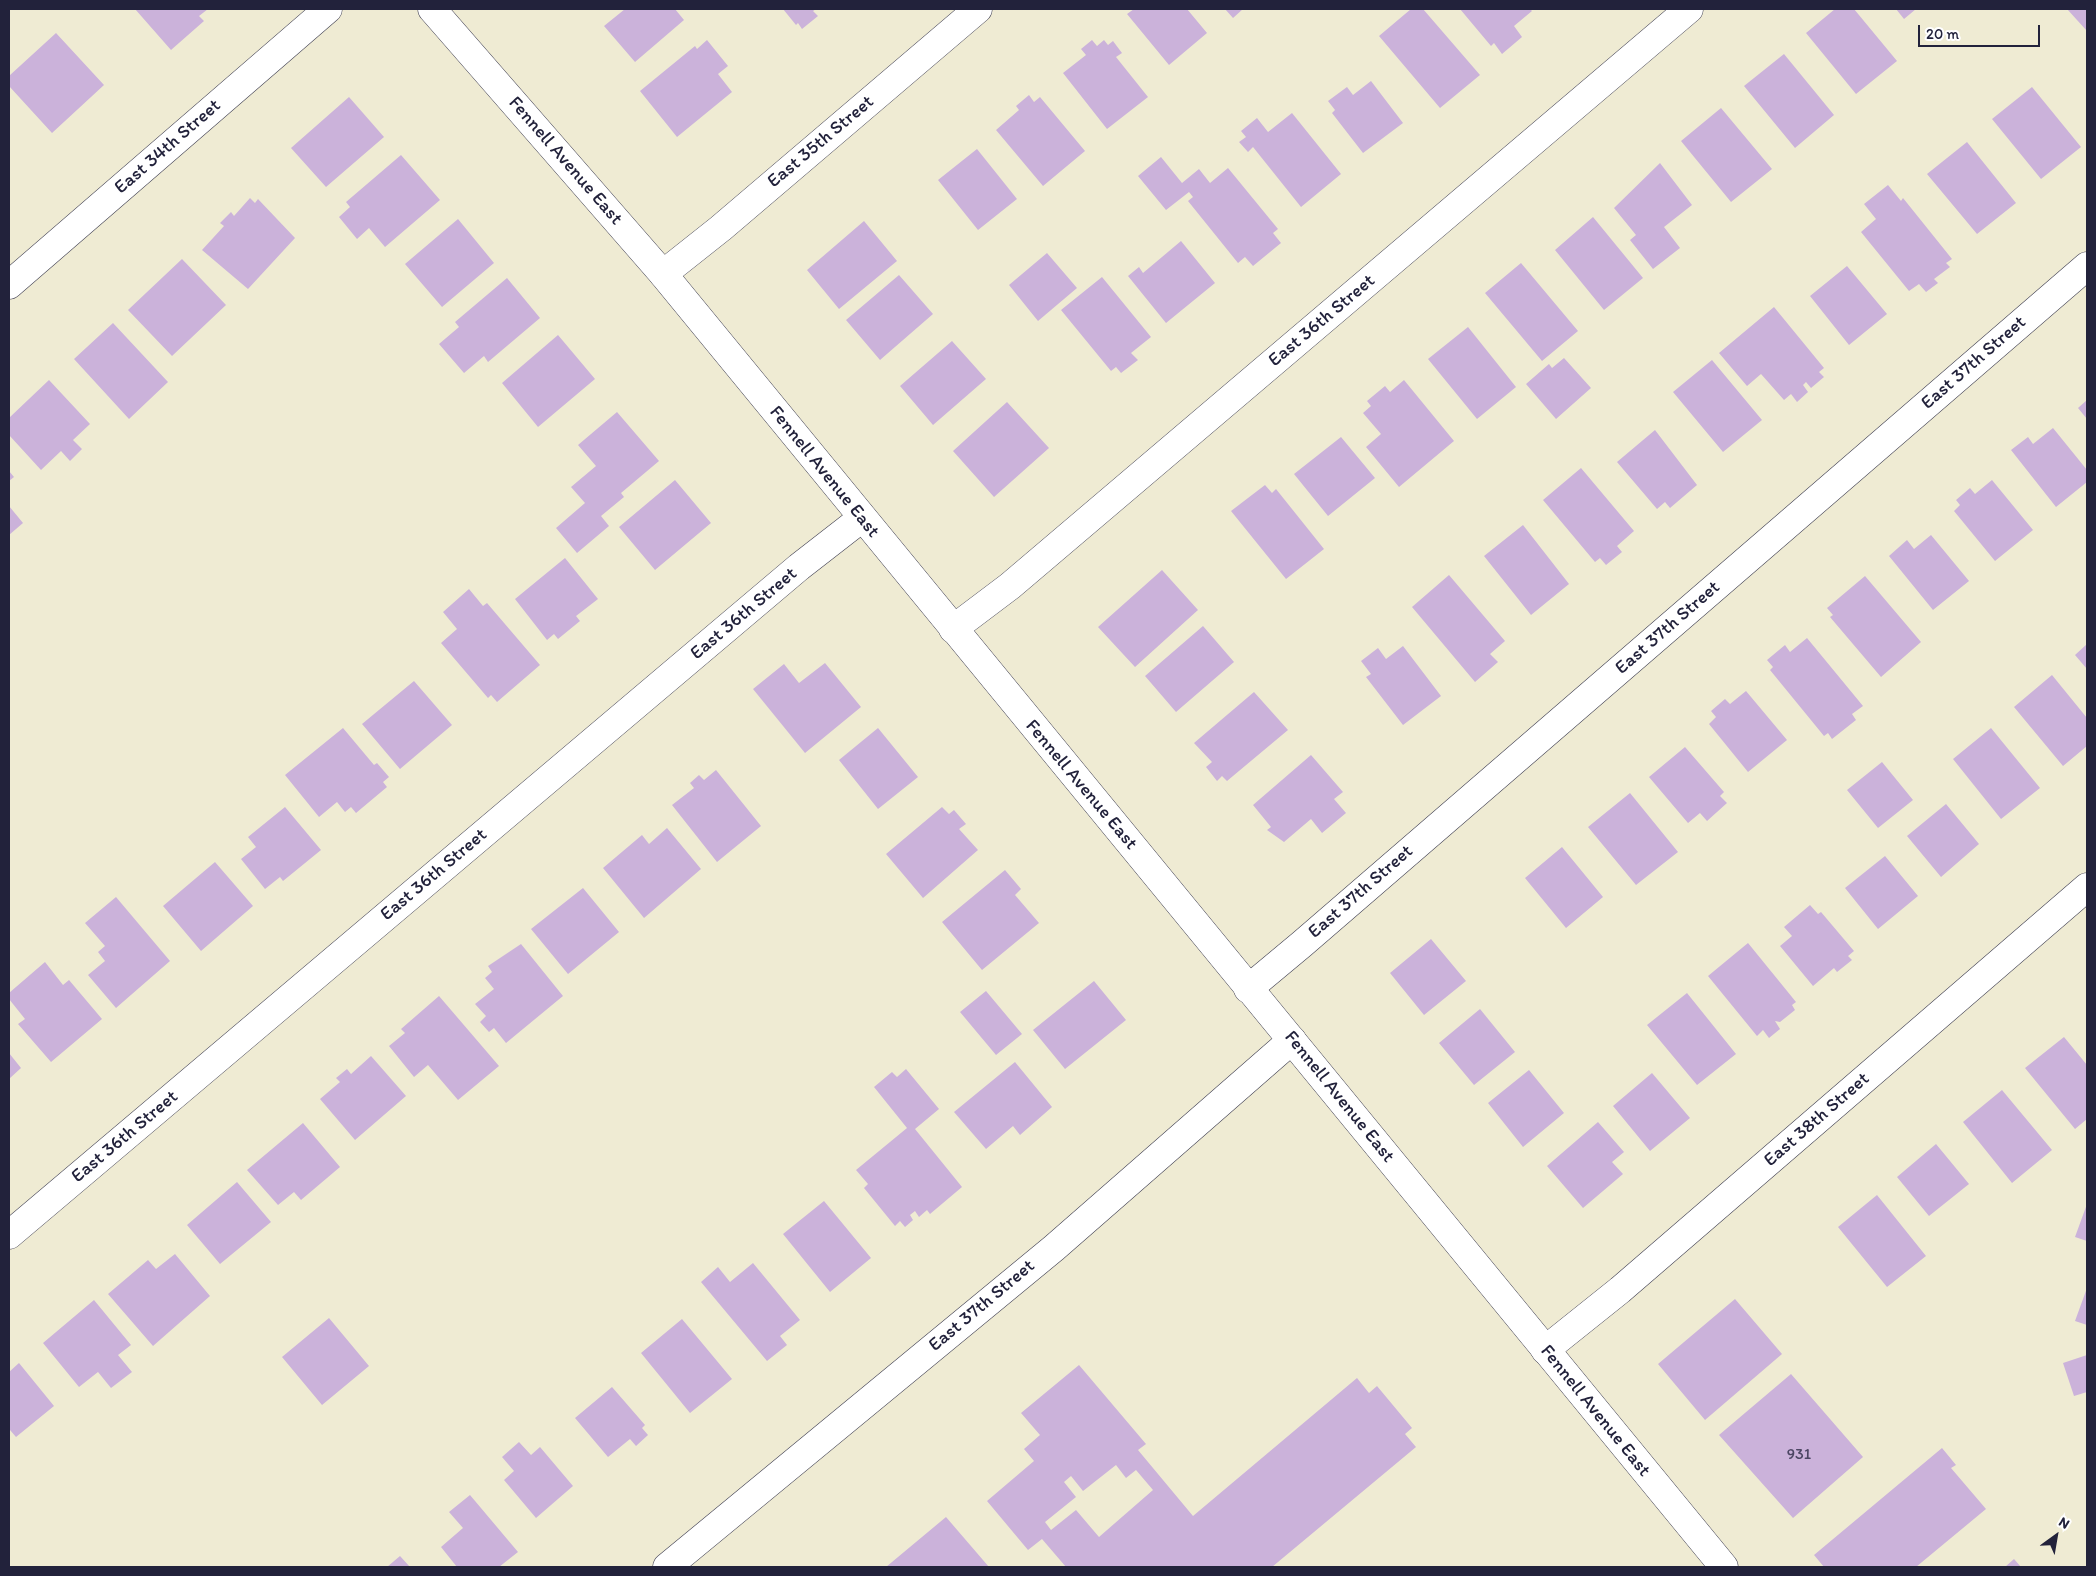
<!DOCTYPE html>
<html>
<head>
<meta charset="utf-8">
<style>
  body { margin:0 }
  #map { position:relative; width:2096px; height:1576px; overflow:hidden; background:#efebd3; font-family:Itim,sans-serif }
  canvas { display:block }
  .frame { position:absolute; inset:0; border:10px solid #22223b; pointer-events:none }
  .north { position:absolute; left:2031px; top:1511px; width:50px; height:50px; -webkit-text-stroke:4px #fff; paint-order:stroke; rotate:32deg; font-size:14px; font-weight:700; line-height:20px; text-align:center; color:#22223b }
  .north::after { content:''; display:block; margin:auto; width:18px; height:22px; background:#22223b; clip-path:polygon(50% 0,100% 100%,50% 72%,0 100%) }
  .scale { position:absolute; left:1918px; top:25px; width:122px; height:22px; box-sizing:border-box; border:2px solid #22223b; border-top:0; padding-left:6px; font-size:15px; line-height:18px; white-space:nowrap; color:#22223b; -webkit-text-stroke:4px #fff; paint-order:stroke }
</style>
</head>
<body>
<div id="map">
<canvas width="2096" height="1576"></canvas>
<div class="frame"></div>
<div class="north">N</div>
<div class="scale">20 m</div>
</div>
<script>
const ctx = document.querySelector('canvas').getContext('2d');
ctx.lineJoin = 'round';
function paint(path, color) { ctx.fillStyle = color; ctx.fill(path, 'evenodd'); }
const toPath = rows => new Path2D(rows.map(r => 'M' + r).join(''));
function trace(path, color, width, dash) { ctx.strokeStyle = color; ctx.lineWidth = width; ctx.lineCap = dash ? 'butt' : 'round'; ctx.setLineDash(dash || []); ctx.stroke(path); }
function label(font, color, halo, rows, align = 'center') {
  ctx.font = font + ' Itim,sans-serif'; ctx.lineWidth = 4.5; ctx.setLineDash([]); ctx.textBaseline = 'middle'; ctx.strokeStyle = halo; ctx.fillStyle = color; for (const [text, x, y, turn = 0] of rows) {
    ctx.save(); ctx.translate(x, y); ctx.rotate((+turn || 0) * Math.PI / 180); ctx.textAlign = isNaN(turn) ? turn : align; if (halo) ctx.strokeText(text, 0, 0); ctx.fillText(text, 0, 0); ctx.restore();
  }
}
paint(toPath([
  [135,9,208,9,199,16,204,21,171,50],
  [625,9,675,9,684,20,635,62,604,26],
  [783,9,816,9,813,11,818,16,802,29,798,23,796,25],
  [1134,9,1187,9,1207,33,1169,65,1127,14],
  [1225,9,1243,9,1233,18],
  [1411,9,1423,9,1480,75,1440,108,1379,36],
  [1460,9,1530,9,1532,11,1514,26,1522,37,1502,54,1494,43,1491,46],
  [1835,9,1854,9,1897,61,1856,94,1806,33],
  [1896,9,1916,9,1904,19],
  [2067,9,2087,9,2087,31],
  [56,33,104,85,52,133,9,86,9,76],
  [707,40,728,66,718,74,732,92,677,137,640,91,695,46,697,49],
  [1092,40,1097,46,1104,40,1108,45,1113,41,1122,53,1116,57,1148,97,1107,129,1063,73,1086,55,1081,49],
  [1784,54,1834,115,1795,148,1744,86],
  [1371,81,1403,123,1363,153,1332,113,1335,110,1328,101,1347,87,1353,95],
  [2032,87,2081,147,2041,179,1992,119],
  [1029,95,1034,102,1040,97,1085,151,1043,186,996,130,1019,110,1016,106],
  [349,97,384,137,326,187,291,148],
  [1721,108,1772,169,1731,202,1681,141],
  [1292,113,1341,174,1301,207,1253,147,1248,152,1239,142,1246,137,1241,131,1257,118,1268,132],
  [1967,142,2016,203,1977,234,1927,174],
  [977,149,1017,199,978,230,938,180],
  [401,155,440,200,385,247,369,228,357,239,339,217,350,207,346,202],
  [1161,157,1182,183,1199,169,1210,183,1228,168,1278,229,1273,233,1281,243,1253,266,1245,257,1238,263,1188,201,1193,197,1189,192,1166,210,1138,176],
  [1660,163,1692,205,1664,227,1680,248,1653,269,1630,240,1636,235,1614,208],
  [1888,185,1901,201,1903,198,1952,259,1946,263,1950,267,1934,279,1938,283,1926,292,1919,284,1909,291,1861,232,1876,219,1864,204],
  [250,198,255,203,258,199,295,238,248,289,202,250,224,226,220,223,231,212,234,216],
  [1593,217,1643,278,1604,310,1555,250],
  [458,219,494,263,442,307,405,264],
  [864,221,897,261,839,309,807,270],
  [1181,241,1215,283,1166,323,1128,276,1139,267,1143,273],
  [1047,253,1077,288,1038,321,1009,285],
  [182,259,226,305,172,356,128,310],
  [1521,263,1578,331,1542,361,1485,293],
  [1847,266,1887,314,1849,345,1810,296],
  [899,275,933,314,880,360,846,320],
  [1102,277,1151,337,1131,353,1138,360,1121,373,1116,367,1111,371,1061,310],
  [507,278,540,318,488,362,484,356,464,373,439,344,459,327,455,322],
  [1774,307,1824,368,1819,372,1824,377,1811,388,1806,382,1803,385,1808,392,1797,402,1791,394,1784,400,1761,374,1747,386,1719,353],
  [113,323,168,382,129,419,74,359],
  [1468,327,1516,387,1477,419,1428,359],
  [558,335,595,379,538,427,502,383],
  [952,341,986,379,933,425,900,386],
  [1564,358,1591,388,1556,419,1526,384,1549,364,1552,368],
  [1712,360,1762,420,1723,452,1673,392],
  [49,380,90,424,73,440,82,449,70,461,61,451,41,470,9,435,9,418],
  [1404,380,1454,441,1399,487,1366,447,1381,434,1363,413,1371,406,1367,401,1385,386,1390,392],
  [2087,400,2087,419,2078,408],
  [1007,402,1049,448,994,497,953,451],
  [617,412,659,461,621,493,624,497,601,516,609,526,577,553,556,528,585,503,571,487,596,466,578,445],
  [2053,428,2087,470,2087,482,2056,507,2011,450,2028,437,2033,444],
  [1655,430,1697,485,1670,508,1665,502,1657,509,1617,462],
  [1341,437,1375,478,1328,516,1294,474],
  [1581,468,1634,531,1617,546,1622,552,1606,565,1600,558,1595,562,1543,500],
  [9,471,14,477,9,481],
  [675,480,711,523,655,570,619,527],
  [1992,480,2033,530,1995,561,1954,511,1960,505,1956,500,1970,488,1975,494],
  [1265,485,1272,493,1276,489,1324,549,1286,579,1231,511],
  [9,506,23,523,9,535],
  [1523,525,1569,584,1531,615,1484,556],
  [1931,535,1969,581,1933,610,1889,556,1907,540,1914,549],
  [565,558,598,599,576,616,580,621,558,639,554,634,547,640,515,599],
  [1162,570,1198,610,1135,667,1098,627],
  [1449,575,1505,641,1490,654,1498,662,1475,682,1412,607],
  [1865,576,1921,642,1881,677,1830,617,1833,615,1827,608],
  [469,589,483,606,487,603,540,665,497,702,491,695,488,698,441,643,457,629,443,612],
  [1203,626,1234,662,1176,712,1145,676],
  [1807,638,1863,706,1852,714,1856,720,1832,739,1828,733,1824,736,1770,670,1773,667,1767,660,1785,645,1790,652],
  [2087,644,2087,669,2075,655],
  [1403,646,1441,696,1403,725,1366,677,1371,674,1361,661,1378,648,1386,659],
  [825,663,861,707,805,753,753,689,784,664,799,683],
  [2052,675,2087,718,2087,746,2063,766,2014,707],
  [414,681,452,725,400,769,362,724],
  [1746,691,1787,740,1748,772,1709,724,1716,717,1711,711,1725,699,1730,704],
  [1254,692,1288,730,1227,781,1222,776,1217,781,1206,767,1212,762,1194,743],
  [343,728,374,765,377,763,389,777,383,782,387,787,356,813,351,807,345,812,337,802,319,817,285,775],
  [878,728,918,777,878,809,839,760],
  [1991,728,2040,788,2001,819,1953,759],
  [1685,747,1724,792,1720,796,1727,803,1707,821,1700,813,1688,823,1649,777],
  [1311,755,1343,792,1334,799,1346,813,1322,833,1311,819,1284,842,1267,830,1271,827,1253,805],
  [1882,762,1913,800,1878,828,1847,790],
  [716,770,761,826,717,862,672,805,694,788,690,783,699,775,704,780],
  [1630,793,1678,852,1636,885,1588,827],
  [1946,804,1979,844,1941,877,1907,836],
  [285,807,321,850,283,881,280,877,265,889,241,859,256,847,248,837],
  [942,807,949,814,954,810,966,824,959,829,978,850,923,898,886,854],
  [667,828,701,869,644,918,603,868,642,835,649,844],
  [1562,847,1603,897,1566,928,1525,878],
  [1885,856,1918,896,1878,929,1845,888],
  [215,862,253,906,201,951,163,906],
  [1005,870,1021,889,1015,895,1039,923,982,970,942,922],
  [583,888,619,932,568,974,531,929],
  [116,897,170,961,116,1008,88,975,105,961,98,952,105,946,85,923],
  [1810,905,1818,914,1821,912,1854,951,1848,956,1852,960,1837,972,1834,968,1813,986,1780,946,1792,936,1784,927],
  [1431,939,1466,981,1424,1015,1390,973],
  [1748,943,1796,1002,1792,1005,1795,1010,1780,1022,1775,1021,1780,1029,1769,1038,1763,1030,1757,1036,1708,976],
  [521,944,563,996,506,1043,494,1028,489,1032,480,1022,486,1016,475,1004,494,989,485,978,492,972,488,966],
  [45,962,63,985,69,980,102,1019,51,1062,18,1024,25,1019,9,999,9,993],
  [1094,981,1126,1020,1065,1069,1033,1030],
  [986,991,1022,1034,996,1055,960,1012],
  [1687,993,1736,1054,1697,1085,1647,1025],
  [439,996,499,1066,458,1100,428,1065,414,1077,389,1046,405,1033,401,1029],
  [1480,1009,1515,1052,1474,1085,1439,1043],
  [2064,1037,2087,1065,2087,1119,2075,1129,2025,1068],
  [9,1053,21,1068,9,1079],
  [371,1056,406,1096,355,1140,320,1099,340,1082,336,1078,347,1069,351,1074],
  [1015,1062,1052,1107,1020,1135,1013,1126,986,1149,954,1112],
  [906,1069,939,1109,915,1129,962,1187,930,1214,927,1210,919,1217,915,1211,910,1215,913,1220,905,1227,900,1221,895,1226,864,1188,868,1184,856,1170,907,1128,874,1087,892,1072,897,1077],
  [1529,1070,1564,1113,1523,1147,1488,1103],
  [1652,1073,1690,1118,1650,1151,1613,1106],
  [2002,1090,2052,1150,2012,1183,1963,1122],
  [1598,1122,1624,1152,1612,1162,1623,1174,1583,1208,1547,1166],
  [303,1123,340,1167,301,1200,294,1192,278,1205,247,1170],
  [1936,1144,1969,1184,1929,1216,1897,1177],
  [237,1182,271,1222,220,1264,187,1225],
  [1877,1195,1926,1256,1887,1287,1838,1227],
  [824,1201,871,1258,830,1292,783,1234],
  [2087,1204,2087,1241,2075,1237],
  [175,1254,210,1296,153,1346,108,1294,148,1260,156,1269],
  [753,1263,800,1320,780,1336,787,1345,767,1361,701,1282,718,1267,730,1282],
  [2087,1288,2087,1325,2075,1321],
  [1735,1299,1782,1354,1705,1420,1658,1364],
  [94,1300,131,1345,118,1355,132,1372,111,1388,98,1372,79,1387,43,1343],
  [329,1318,369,1366,322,1405,282,1357],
  [682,1319,732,1379,690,1413,641,1353],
  [2087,1355,2087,1392,2074,1396,2063,1363],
  [19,1363,54,1406,16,1437,10,1430,9,1431,9,1372],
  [1079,1365,1146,1444,1138,1450,1193,1516,1357,1378,1369,1393,1377,1386,1412,1428,1405,1434,1416,1447,1272,1567,1066,1567,1042,1539,1028,1550,987,1501,1034,1461,1024,1449,1040,1435,1021,1413],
  [1116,1465,1126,1478,1136,1470,1153,1490,1099,1537,1076,1510,1051,1530,1045,1522,1076,1497,1064,1482,1071,1476,1083,1491],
  [1791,1374,1863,1457,1793,1518,1719,1435],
  [612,1387,645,1425,642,1428,648,1435,636,1446,630,1439,608,1457,575,1418],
  [519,1442,531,1455,540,1447,573,1486,536,1518,504,1480,514,1471,502,1457],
  [1942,1448,1956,1465,1951,1468,1986,1509,1916,1567,1824,1567,1814,1555],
  [470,1495,518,1552,499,1567,457,1567,441,1547,463,1528,449,1512],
  [946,1517,989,1567,886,1567],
  [400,1556,410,1567,387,1567],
  [2014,1559,2021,1567,2005,1567]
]), '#cbb2da');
const street = toPath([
  [663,274,721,228,978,9],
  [9,285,328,9],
  [953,629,1010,586,1689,9],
  [1248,989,1302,944,2087,266],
  [9,1235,799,567,862,518],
  [1545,1350,1620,1290,2087,887],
  [667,1567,1054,1248,1292,1040]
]);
const secondary = toPath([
  [432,9,663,274,1724,1567]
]);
trace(street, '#414052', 29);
trace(secondary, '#414052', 29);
trace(street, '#fff', 28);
trace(secondary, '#fff', 28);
label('16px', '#4c4663', null, [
  ["931",1799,1455]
]);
label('19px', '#22223b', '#fff', [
  ["East 35th Street",821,142,-40],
  ["East 34th Street",168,147,-41],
  ["Fennell Avenue East",565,161,49],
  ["East 36th Street",1322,321,-40],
  ["East 37th Street",1974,363,-41],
  ["Fennell Avenue East",824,472,51],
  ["East 36th Street",744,614,-40],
  ["East 37th Street",1668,628,-41],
  ["Fennell Avenue East",1081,785,50],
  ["East 36th Street",434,875,-40],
  ["East 37th Street",1361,892,-41],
  ["Fennell Avenue East",1339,1097,51],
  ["East 38th Street",1817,1120,-41],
  ["East 36th Street",125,1137,-40],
  ["East 37th Street",982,1306,-40],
  ["Fennell Avenue East",1595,1411,51]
]);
</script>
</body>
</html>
